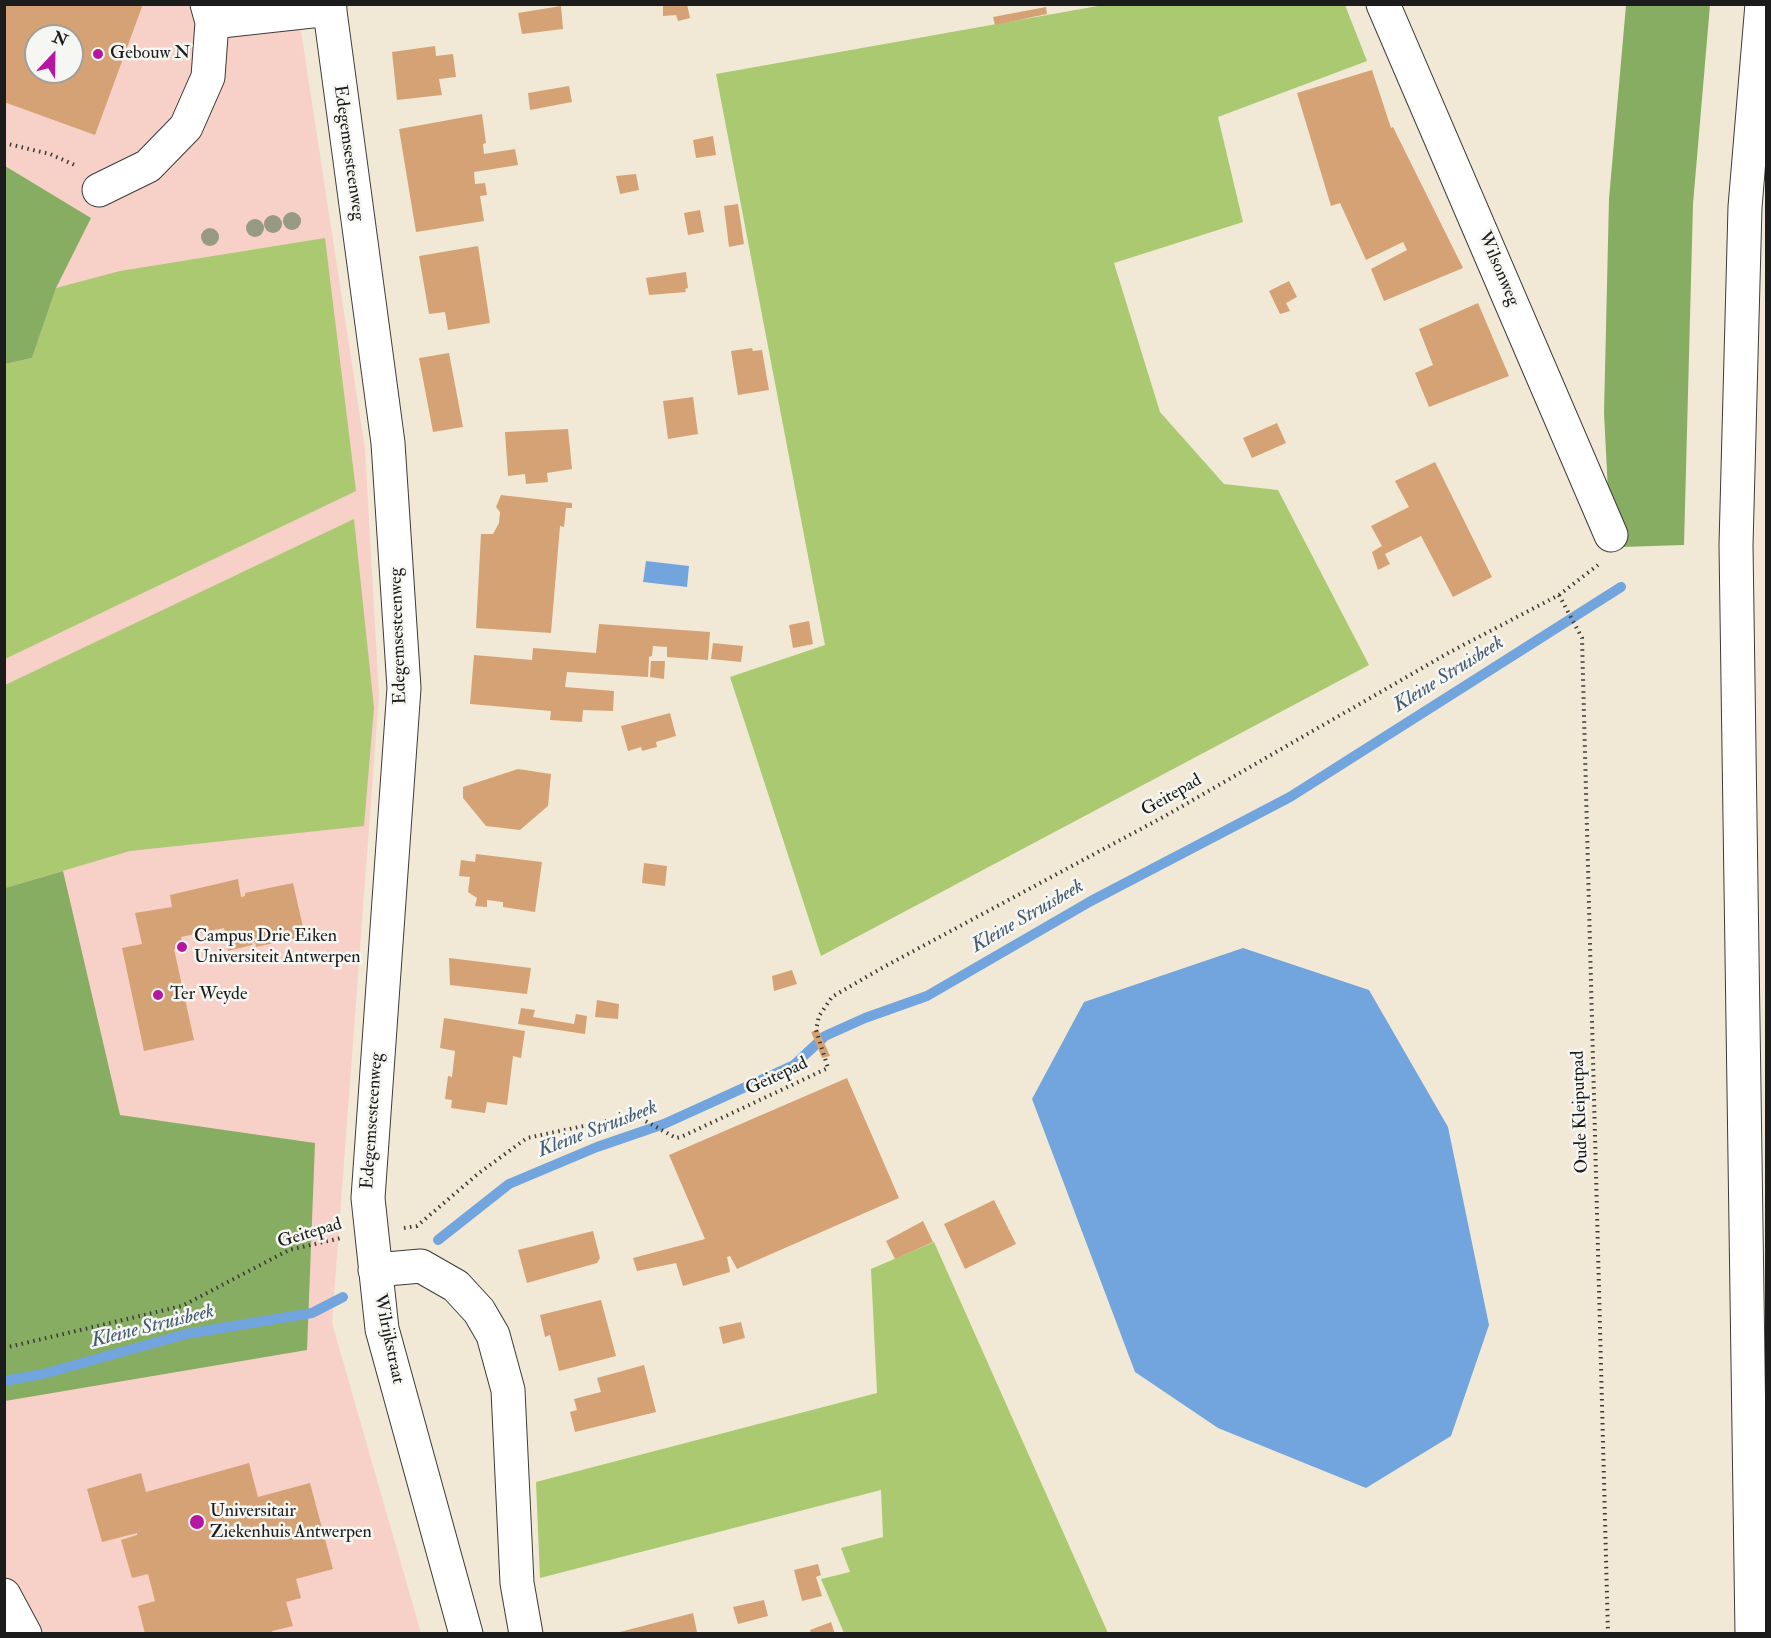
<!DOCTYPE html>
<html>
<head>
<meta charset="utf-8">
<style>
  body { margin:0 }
  #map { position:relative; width:1771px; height:1638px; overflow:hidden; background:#f1e9d5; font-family:"IM FELL Double Pica",serif }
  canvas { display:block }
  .frame { position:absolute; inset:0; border:6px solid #1c1c1c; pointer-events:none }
  .north { position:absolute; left:24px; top:24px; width:60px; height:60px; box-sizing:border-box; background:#f6f6f2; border:2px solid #9f9f9c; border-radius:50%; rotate:22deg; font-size:16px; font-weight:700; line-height:24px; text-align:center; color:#1c1c1c }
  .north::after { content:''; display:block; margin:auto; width:21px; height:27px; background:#b5179e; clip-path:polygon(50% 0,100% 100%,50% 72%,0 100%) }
</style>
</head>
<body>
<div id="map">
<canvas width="1771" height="1638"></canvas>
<div class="frame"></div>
<div class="north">N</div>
</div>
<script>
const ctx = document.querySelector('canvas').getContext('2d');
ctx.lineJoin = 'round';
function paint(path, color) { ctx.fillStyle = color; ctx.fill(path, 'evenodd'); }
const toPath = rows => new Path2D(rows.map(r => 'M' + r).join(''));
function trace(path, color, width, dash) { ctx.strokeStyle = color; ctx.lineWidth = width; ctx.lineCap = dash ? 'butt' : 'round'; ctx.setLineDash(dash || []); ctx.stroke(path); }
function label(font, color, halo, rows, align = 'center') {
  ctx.font = font + ' "IM FELL Double Pica",serif'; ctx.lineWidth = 5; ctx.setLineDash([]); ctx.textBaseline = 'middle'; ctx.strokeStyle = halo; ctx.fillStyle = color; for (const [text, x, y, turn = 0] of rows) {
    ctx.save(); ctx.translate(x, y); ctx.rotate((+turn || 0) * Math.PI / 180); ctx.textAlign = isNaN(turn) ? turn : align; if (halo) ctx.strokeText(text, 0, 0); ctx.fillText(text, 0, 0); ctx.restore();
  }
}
paint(toPath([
  [5,5,297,5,365,449,379,695,332,1323,421,1633,5,1634],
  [36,36,72,36,72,72,36,72]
]), '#f7d1c8');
paint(toPath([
  [1109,4,1345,5,1367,61,1218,117,1243,222,1114,263,1160,412,1224,484,1278,490,1369,665,821,956,730,677,825,645,716,74],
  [325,238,356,491,5,659,5,364,32,358,56,288,120,271],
  [354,519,374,708,364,826,130,851,5,888,5,685],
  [934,1242,1108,1633,844,1633,821,1579,850,1572,841,1548,883,1537,881,1490,540,1578,536,1482,877,1393,871,1269]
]), '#aac971');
paint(toPath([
  [1626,5,1710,5,1693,204,1684,545,1621,547,1609,511,1604,413,1609,199],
  [5,166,91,218,56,288,32,358,5,364],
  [63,871,120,1115,315,1143,307,1350,5,1401,5,888]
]), '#87ad63');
paint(toPath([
  [646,561,689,566,687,587,643,582],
  [1243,948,1369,990,1448,1127,1489,1325,1451,1436,1366,1488,1218,1428,1135,1372,1032,1099,1084,1002]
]), '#72a5de');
trace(toPath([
  [438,1240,509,1184,597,1147,664,1124,794,1065,825,1036,865,1018,927,996,1091,901,1290,797,1621,587],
  [4,1381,43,1374,186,1334,312,1313,343,1297]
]), '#72a5de', 10);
paint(toPath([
  [4,4,143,4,95,135,4,102],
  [36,36,72,36,72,72,36,72],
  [663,4,687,4,690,18,678,21,676,15,663,16],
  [561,6,563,29,522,34,518,13],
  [1046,7,1047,14,995,25,993,17],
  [435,46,436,56,453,54,456,77,439,79,442,95,397,100,392,52],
  [1372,70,1391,128,1393,127,1463,268,1384,301,1371,269,1407,250,1403,242,1366,260,1340,203,1331,206,1297,93],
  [569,86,572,102,530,110,528,93],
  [482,114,486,143,483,144,484,154,515,149,518,165,474,172,475,184,485,183,487,195,480,196,484,221,416,232,399,129],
  [713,136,716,155,696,158,693,140],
  [636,174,639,190,620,194,616,176],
  [738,204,744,244,729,247,724,206],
  [700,210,704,232,688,235,684,213],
  [478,246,490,323,448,330,445,312,429,314,419,256],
  [686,272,688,288,685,289,686,292,649,295,646,278],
  [1289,281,1297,297,1286,303,1290,311,1280,314,1269,291],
  [1478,303,1509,376,1429,407,1415,373,1433,365,1419,329],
  [752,348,753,351,762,350,769,390,738,395,731,351],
  [449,353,463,427,433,432,419,358],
  [693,397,698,434,668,439,663,401],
  [1277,423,1286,443,1252,458,1243,438],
  [568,429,572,469,547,473,548,482,526,484,525,474,508,476,505,432],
  [1435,462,1492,577,1453,597,1421,536,1385,554,1390,564,1378,570,1372,552,1382,546,1371,526,1409,507,1395,481],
  [501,495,572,503,572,508,566,508,564,527,560,526,551,633,476,628,481,534,493,534,499,523,500,512,496,507],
  [809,621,813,644,793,648,789,625],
  [599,624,710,632,708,660,667,657,667,647,653,646,652,656,649,657,648,677,567,672,565,687,614,691,613,711,583,710,582,722,550,720,551,711,470,704,474,655,532,660,533,648,596,653],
  [713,643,743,646,741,662,711,659],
  [651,661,665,661,664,679,650,677],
  [670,713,676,736,656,742,657,747,642,751,641,747,628,751,621,726],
  [518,769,551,774,548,806,520,830,486,826,463,798,463,787],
  [476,854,542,862,535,912,503,907,503,902,487,900,487,907,475,906,477,898,468,892,470,877,459,876,461,860,475,862],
  [644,863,667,866,665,886,642,883],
  [238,879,241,897,245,896,245,893,293,883,305,936,256,947,255,942,252,943,252,945,228,951,224,928,181,937,183,946,174,949,194,1040,144,1051,122,948,142,944,135,913,172,907,170,895],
  [449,958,531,968,527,994,450,985],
  [792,970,797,984,774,991,772,976],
  [597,1000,619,1004,618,1019,595,1017],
  [521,1008,535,1010,533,1017,574,1024,576,1014,587,1016,585,1034,518,1024],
  [444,1018,525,1031,521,1058,513,1056,507,1105,487,1102,485,1113,451,1108,452,1100,445,1099,448,1076,452,1077,455,1051,440,1048],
  [818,1029,830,1056,822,1058,811,1032],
  [847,1078,899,1198,737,1269,730,1256,727,1257,730,1272,683,1286,676,1263,637,1271,633,1258,705,1239,669,1155],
  [994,1200,1016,1244,965,1269,944,1224],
  [923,1221,933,1242,895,1259,886,1241],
  [593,1231,600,1258,597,1263,527,1283,518,1250],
  [601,1300,616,1356,559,1371,550,1335,545,1337,540,1315],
  [741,1322,745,1338,723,1344,719,1327],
  [644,1365,656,1412,575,1432,570,1412,577,1410,574,1399,601,1392,597,1378],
  [249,1463,258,1497,310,1483,333,1569,296,1579,301,1598,286,1602,293,1626,272,1631,273,1634,145,1634,138,1606,155,1601,148,1574,132,1578,121,1540,137,1535,137,1533,102,1542,87,1489,141,1473,146,1492],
  [818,1564,821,1575,816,1577,822,1596,802,1601,794,1570],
  [764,1600,768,1616,738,1624,733,1607],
  [693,1613,697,1632,616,1634,616,1633],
  [831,1622,835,1634,811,1634,810,1630]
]), '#d5a275');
const minor = toPath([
  [329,4,388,443,404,688,368,1198,382,1329,466,1634],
  [1383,4,1611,535],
  [212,22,330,9],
  [99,190,148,166,186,127,208,77,212,22,207,4],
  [375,1270,421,1266,456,1286,479,1311,493,1335,508,1390,517,1583,526,1634],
  [4,1595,25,1634]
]);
const highway = toPath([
  [1752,1634,1736,545,1745,207,1762,4]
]);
trace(minor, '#3c3b38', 35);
trace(highway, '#3c3b38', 35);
trace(toPath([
  [4,143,50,154,77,166],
  [1559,595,1582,638,1608,1634],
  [404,1228,417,1226,479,1173,527,1138,626,1117,640,1118,676,1138,681,1137,828,1068,816,1030,819,1016,832,997,880,969,1165,816,1450,652,1559,595,1598,565],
  [4,1348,182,1306,289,1250,341,1238]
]), '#3c3b38', 4, [1.5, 4.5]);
trace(minor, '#fff', 33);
trace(highway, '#fff', 33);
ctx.fillStyle = '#979a80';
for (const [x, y] of [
  [292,221],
  [273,224],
  [255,228],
  [210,237]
]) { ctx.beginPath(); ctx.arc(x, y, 9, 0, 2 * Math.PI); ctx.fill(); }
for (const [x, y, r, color] of [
  [98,54,6,"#b5179e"],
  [182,947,6,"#b5179e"],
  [158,995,6,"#b5179e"],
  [197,1522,8,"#b5179e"]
]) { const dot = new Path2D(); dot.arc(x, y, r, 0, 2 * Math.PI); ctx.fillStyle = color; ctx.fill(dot); trace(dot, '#f6f6f2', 2); }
label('18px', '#1c1c1c', '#f6f6f2', [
  ["Gebouw N",110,54],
  ["Campus Drie Eiken",194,937],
  ["Universiteit Antwerpen",194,958],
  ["Ter Weyde",170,995],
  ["Universitair",210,1512],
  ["Ziekenhuis Antwerpen",210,1533]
], 'left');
label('18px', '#1c1c1c', '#f6f6f2', [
  ["Edegemsesteenweg",348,153,82],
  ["Wilsonweg",1498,269,67],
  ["Edegemsesteenweg",399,636,-92],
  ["Geitepad",1172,796,-30],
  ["Geitepad",777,1077,-25],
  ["Oude Kleiputpad",1581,1112,-92],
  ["Edegemsesteenweg",373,1121,-86],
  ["Geitepad",310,1234,-17],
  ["Wilrijkstraat",388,1339,78]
]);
label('italic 20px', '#435a73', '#f6f6f2', [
  ["Kleine Struisbeek",1449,675,-32],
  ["Kleine Struisbeek",1028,917,-30],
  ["Kleine Struisbeek",598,1130,-21],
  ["Kleine Struisbeek",153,1327,-14]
]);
</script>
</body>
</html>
